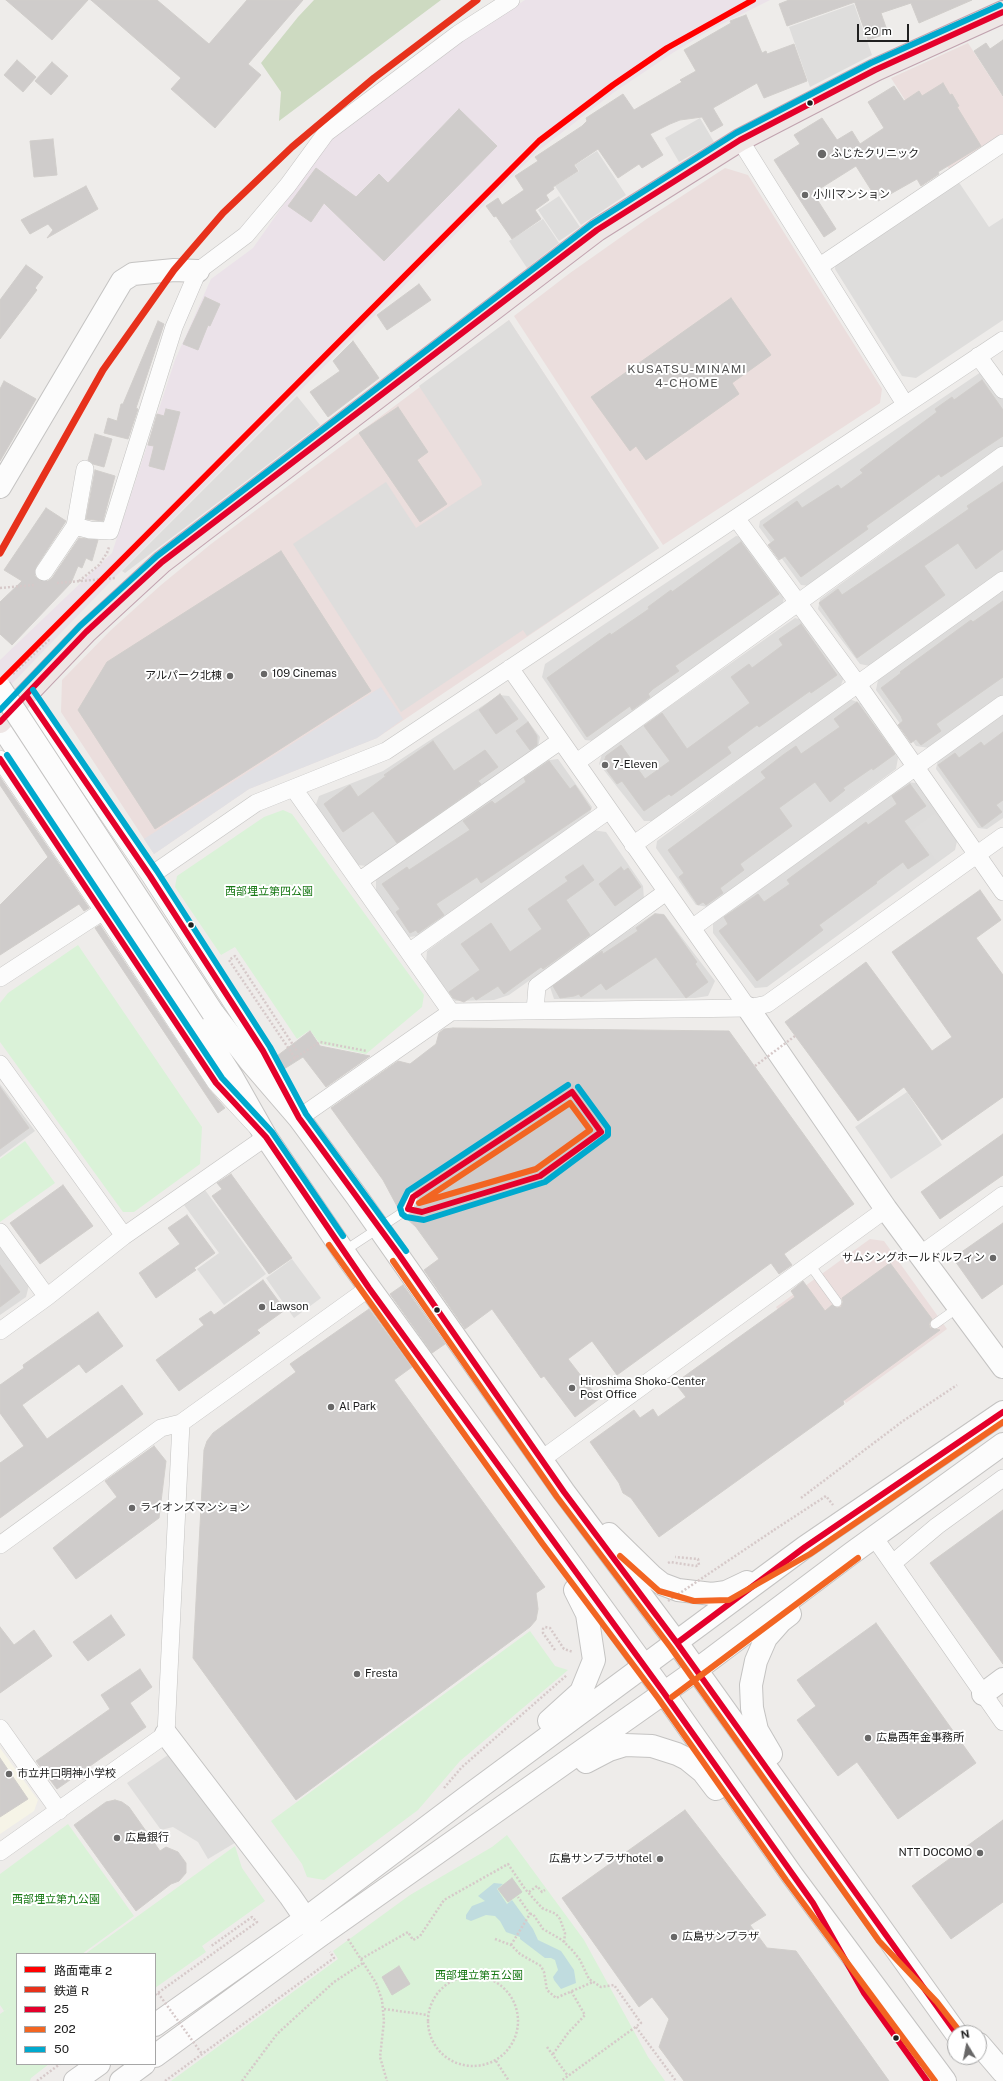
<!DOCTYPE html>
<html>
<head>
<meta charset="utf-8">
<style>
  body { margin:0 }
  #map { position:relative; width:1003px; height:2081px; overflow:hidden; background:#eeecea; font-family:"Public Sans","Noto Sans JP",sans-serif }
  canvas { display:block }
  .legend { position:absolute; left:16px; top:1953px; width:140px; height:112px; box-sizing:border-box; background:#fff; border:1px solid #a6a6a6; margin:0; padding:5px 7px; list-style:none; font-size:12px; color:#202020 }
  .legend li { display:flex; align-items:center; gap:8px; height:20px }
  .legend b { width:20px; border:1px solid #a6a6a6 }
  .north { position:absolute; left:947px; top:2025px; width:40px; height:40px; box-sizing:border-box; background:#fff; border:1px solid #a6a6a6; border-radius:50%; rotate:350deg; font-size:11px; font-weight:700; line-height:16px; text-align:center; color:#202020 }
  .north::after { content:''; display:block; margin:auto; width:14px; height:18px; background:#686767; clip-path:polygon(50% 0,100% 100%,50% 72%,0 100%) }
  .scale { position:absolute; left:857px; top:24px; width:52px; height:18px; box-sizing:border-box; border:2px solid #202020; border-top:0; padding-left:5px; font-size:12px; line-height:14px; white-space:nowrap; color:#202020; -webkit-text-stroke:3px #fff; paint-order:stroke }
</style>
</head>
<body>
<div id="map">
<canvas width="1003" height="2081"></canvas>
<ul class="legend">
<li><b style="height:5px;background:#f00"></b>路面電車 2</li>
<li><b style="height:5px;background:#e7311b"></b>鉄道 R</li>
<li><b style="height:5px;background:#e4002b"></b>25</li>
<li><b style="height:5px;background:#f26522"></b>202</li>
<li><b style="height:5px;background:#00a9ce"></b>50</li>
</ul>
<div class="north">N</div>
<div class="scale">20 m</div>
</div>
<script>
const ctx = document.querySelector('canvas').getContext('2d');
ctx.lineJoin = 'round';
function paint(path, color) { ctx.fillStyle = color; ctx.fill(path, 'evenodd'); }
const toPath = rows => new Path2D(rows.map(r => 'M' + r).join(''));
function trace(path, color, width, dash) { ctx.strokeStyle = color; ctx.lineWidth = width; ctx.lineCap = dash ? 'butt' : 'round'; ctx.setLineDash(dash || []); ctx.stroke(path); }
function label(font, color, halo, rows, align = 'center') {
  ctx.font = font + ' "Public Sans","Noto Sans JP",sans-serif'; ctx.lineWidth = 4; ctx.setLineDash([]); ctx.textBaseline = 'middle'; ctx.strokeStyle = halo; ctx.fillStyle = color; for (const [text, x, y, turn = 0] of rows) {
    ctx.save(); ctx.translate(x, y); ctx.rotate((+turn || 0) * Math.PI / 180); ctx.textAlign = isNaN(turn) ? turn : align; if (halo) ctx.strokeText(text, 0, 0); ctx.fillText(text, 0, 0); ctx.restore();
  }
}
paint(toPath([
  [981,372,1003,396,1003,446,811,586,801,585,759,527,760,521],
  [1003,466,1003,571,870,666,860,664,818,609,820,599],
  [736,536,743,537,784,594,783,605,594,741,585,740,542,677,545,664],
  [1003,590,1003,695,929,748,916,746,876,690,878,680],
  [795,618,803,620,844,677,841,685,654,821,644,821,599,764,602,754],
  [499,695,509,696,540,737,538,748,368,866,356,865,315,807,319,796,383,771],
  [849,699,860,703,898,758,896,769,708,907,696,905,656,848,657,841],
  [1003,713,1003,818,987,829,978,828,936,769,938,759],
  [558,759,592,807,590,813,419,936,408,937,376,892,376,879,543,761],
  [907,782,916,783,957,841,955,850,767,987,755,988,713,933,713,924],
  [592,830,606,832,643,886,644,899,509,995,494,1000,455,1001,426,964,427,951],
  [655,913,664,914,715,981,708,996,695,998,554,999,549,984],
  [0,1084,35,1131,0,1157],
  [0,1245,29,1285,26,1297,0,1315]
]), '#dddcdb');
paint(toPath([
  [968,43,1003,97,1003,136,951,172,891,78],
  [725,168,748,175,882,389,880,403,663,545,514,316,570,273,648,218],
  [509,320,659,548,377,738,249,789,154,854,61,712,62,680,111,630,161,585,211,544],
  [870,1239,884,1241,947,1329,846,1403,776,1307]
]), '#ebdedd');
paint(toPath([
  [525,0,770,0,710,30,671,54,613,93,538,151,114,578,0,696,0,660,112,553,175,360,211,279,253,248,322,150,333,138,475,32]
]), '#ebe2e9');
paint(toPath([
  [0,1748,38,1800,34,1811,0,1834]
]), '#f6f4e7');
paint(toPath([
  [314,0,441,0,279,121,281,92,261,63,298,17]
]), '#cddac1');
paint(toPath([
  [283,810,292,814,424,995,422,1007,366,1054,320,1044,310,1030,297,1039,235,947,221,955,175,887,177,876,264,817],
  [78,945,202,1127,200,1164,134,1212,123,1212,0,1042,0,1003,8,993],
  [25,1141,55,1183,0,1222,0,1159],
  [530,1631,555,1666,568,1670,460,1761,418,1810,324,1880,307,1877,302,1864,271,1821],
  [68,1824,134,1916,82,1954,17,1954,17,2002,4,2011,0,2005,0,1874],
  [507,1835,584,1940,648,2057,665,2081,171,2081,338,1959,333,1951,410,1895,492,1847],
  [235,1846,242,1868,265,1901,202,1946,206,1952,155,1988,155,1954,85,1954],
  [17,2002,17,2064,49,2064,31,2078,30,2081,0,2081,0,2014]
]), '#daf2d8');
paint(toPath([
  [854,4,872,55,810,87,789,27],
  [700,118,714,142,679,162,665,138],
  [597,151,626,195,581,225,555,186,579,171,575,165],
  [958,181,989,227,1003,218,1003,320,916,378,902,376,835,269,836,261],
  [559,196,580,227,559,241,538,210],
  [543,219,559,243,527,268,509,241],
  [509,320,659,548,527,636,523,630,401,712,293,544,386,482,416,528,482,485,481,480,419,386],
  [297,396,320,425,125,573,122,571],
  [935,813,956,841,954,850,937,862,913,829],
  [907,1092,942,1145,891,1179,855,1127],
  [205,1190,266,1274,224,1305,197,1269,219,1253,184,1205],
  [292,1259,321,1298,294,1318,266,1278],
  [168,1755,238,1841,208,1859,198,1842,173,1827,161,1830,127,1783]
]), '#dedddc');
paint(toPath([
  [381,687,403,719,377,738,249,789,154,854,144,839]
]), '#e0e0e4');
paint(toPath([
  [494,1883,503,1884,497,1889,507,1904,512,1900,533,1929,538,1940,561,1951,574,1970,576,1983,561,1989,554,1980,553,1977,558,1970,555,1960,551,1958,545,1958,520,1939,520,1937,506,1932,500,1921,495,1916,486,1915,471,1921,466,1919,466,1915,472,1906,485,1901,478,1896]
]), '#c0dcdf');
const building = toPath([
  [6,0,88,0,52,40,6,0],
  [91,0,157,0,209,44,247,0,303,0,248,64,261,75,215,128,171,89,181,78,91,0],
  [789,0,854,0,855,2,787,26,779,4,789,0],
  [854,0,972,0,919,23,911,3,881,13,888,33,868,40,854,0],
  [746,15,762,53,766,51,767,54,794,44,807,81,764,98,757,83,713,108,723,125,711,132,702,117,680,120,670,124,650,134,663,155,642,168,639,164,618,178,598,149,574,165,578,171,553,187,554,189,546,195,549,200,535,210,541,219,512,239,496,216,494,217,486,206,498,198,502,205,524,190,515,176,538,161,535,157,582,126,587,121,586,118,623,94,634,110,682,82,680,80,696,71,684,50,731,23,730,21,746,15],
  [1003,40,1003,96,974,51,986,43,990,49,1003,40],
  [17,60,36,77,23,92,4,75,17,60],
  [52,62,68,76,51,95,35,81,52,62],
  [943,83,950,95,952,94,959,106,957,107,981,146,938,172,939,174,921,186,917,179,878,201,856,166,813,193,836,229,824,237,774,160,800,144,794,135,822,118,837,140,852,131,860,144,884,128,868,102,894,86,904,101,919,91,922,96,943,83],
  [459,109,497,146,384,261,324,203,311,222,288,206,316,168,356,197,379,174,388,183,459,109],
  [53,139,57,175,34,177,30,141,53,139],
  [86,186,98,209,47,238,53,230,48,224,30,234,21,220,86,186],
  [26,265,43,277,35,288,37,290,0,339,0,300,26,265],
  [419,284,431,300,387,330,377,315,419,284],
  [205,297,220,304,210,326,208,325,198,350,183,344,205,297],
  [731,298,771,355,732,383,739,394,646,460,636,446,630,451,591,397,731,298],
  [158,321,164,324,136,408,138,409,128,439,104,433,108,418,117,421,121,404,123,404,158,321],
  [353,341,379,378,328,417,310,392,340,371,333,361,353,341],
  [982,380,1003,410,1003,436,941,477,939,474,866,526,868,529,801,577,785,556,779,560,768,545,775,540,763,525,797,501,802,508,838,485,841,489,863,473,860,470,937,412,935,409,952,397,954,400,982,380],
  [4,381,36,399,0,461,0,389,4,381],
  [398,407,428,452,417,460,447,504,420,522,359,433,398,407],
  [166,409,180,412,164,470,149,466,154,446,148,445,157,414,164,416,166,409],
  [95,434,112,439,104,467,93,464,88,460,95,434],
  [95,470,115,476,103,521,86,519,95,470],
  [1003,482,1003,549,976,569,958,543,924,566,945,595,857,658,819,603,838,589,842,595,940,529,969,509,967,506,1003,482],
  [46,508,66,521,36,567,35,576,39,580,48,581,52,578,79,538,98,540,92,561,86,558,82,568,78,566,71,583,12,645,0,634,0,602,22,581,4,570,46,508],
  [741,542,779,594,675,666,679,671,653,689,648,694,650,697,632,710,630,706,587,737,547,678,610,633,611,635,649,609,648,607,671,590,672,592,741,542],
  [281,551,371,691,155,829,78,710,107,662,281,551],
  [1003,601,1003,677,936,724,941,731,921,745,916,739,911,743,898,725,903,721,901,716,881,688,901,673,900,672,971,620,973,622,1003,601],
  [801,624,837,675,811,693,810,691,759,727,757,725,727,747,731,753,671,796,669,794,644,811,622,781,617,784,603,765,606,756,621,745,645,779,670,761,644,726,662,713,687,749,750,703,731,677,749,664,752,668,783,645,779,639,801,624],
  [500,694,518,719,496,734,479,710,500,694],
  [857,702,895,754,873,770,872,768,843,788,845,790,830,802,815,782,779,808,792,826,740,864,744,870,720,888,723,893,706,905,703,902,698,905,679,877,684,873,668,850,766,778,761,772,783,755,796,746,801,754,840,727,834,719,857,702],
  [528,722,537,736,537,745,530,750,516,731,528,722],
  [1003,732,1003,800,996,805,1002,812,982,827,938,765,955,753,959,758,981,742,984,746,1003,732],
  [433,741,454,771,485,750,498,767,478,781,481,784,397,843,373,811,343,832,324,804,350,785,358,797,386,776,384,775,433,741],
  [549,761,570,789,575,785,591,809,481,883,477,877,436,904,444,915,418,933,416,930,410,933,396,912,400,909,382,884,407,867,409,870,470,830,463,821,492,801,495,804,526,782,524,778,549,761],
  [0,777,89,908,84,911,79,904,0,955,0,905,48,857,0,785,0,777],
  [910,784,926,806,904,821,929,855,908,869,903,862,876,882,877,883,819,925,823,930,757,981,719,931,728,924,724,917,758,894,764,902,790,884,787,880,866,822,868,825,897,804,892,796,910,784],
  [583,865,594,880,566,900,590,935,543,969,541,967,504,994,498,986,476,1000,473,996,464,1002,453,998,449,992,480,970,461,944,491,923,510,952,542,929,528,909,568,881,565,877,583,865],
  [621,867,624,871,628,868,641,887,615,906,599,884,621,867],
  [980,890,1001,920,976,938,1003,975,1003,1097,942,1140,904,1087,858,1121,785,1022,866,962,932,1051,952,1037,892,952,980,890],
  [655,914,664,915,697,962,695,964,708,982,686,998,656,957,606,990,601,983,581,997,579,994,574,996,560,998,553,986,602,951,603,954,638,931,636,928,655,914],
  [100,925,208,1088,225,1108,218,1113,95,928,100,925],
  [453,1028,729,1031,854,1204,784,1254,792,1265,779,1274,771,1263,617,1375,592,1341,568,1359,599,1399,575,1417,544,1376,541,1378,492,1309,465,1329,424,1270,439,1259,416,1227,406,1218,414,1211,419,1199,418,1194,415,1191,410,1192,403,1205,398,1208,383,1180,331,1108,398,1061,410,1064,436,1044,439,1033,444,1029,453,1028],
  [310,1031,320,1046,370,1056,326,1087,303,1057,284,1069,277,1056,310,1031],
  [0,1087,29,1128,0,1149,0,1087],
  [1003,1134,1003,1175,940,1219,921,1192,1003,1134],
  [231,1174,292,1258,269,1274,212,1196,222,1189,217,1183,231,1174],
  [63,1185,93,1226,40,1264,10,1223,63,1185],
  [187,1215,215,1253,194,1268,196,1270,156,1298,139,1273,180,1244,168,1228,187,1215],
  [1003,1223,1003,1284,982,1299,953,1258,1003,1223],
  [890,1263,932,1319,929,1324,930,1328,940,1330,843,1401,844,1404,659,1537,631,1498,623,1493,619,1483,590,1442,634,1410,640,1418,653,1409,658,1417,686,1397,675,1383,795,1297,791,1291,803,1281,825,1311,832,1305,837,1308,841,1307,843,1302,842,1298,890,1263],
  [0,1265,20,1292,0,1307,0,1265],
  [263,1280,285,1310,257,1330,260,1333,179,1391,156,1360,204,1325,199,1319,211,1311,214,1315,263,1280],
  [403,1285,445,1344,432,1353,390,1294,403,1285],
  [369,1309,412,1367,394,1380,545,1587,536,1593,538,1609,536,1620,530,1627,296,1800,193,1658,204,1450,207,1441,213,1433,296,1372,290,1364,369,1309],
  [98,1312,123,1346,86,1373,79,1364,22,1405,47,1439,122,1385,143,1414,0,1518,0,1463,24,1446,0,1413,0,1385,24,1368,23,1365,98,1312],
  [154,1446,166,1461,159,1518,76,1579,53,1548,117,1497,105,1481,154,1446],
  [1003,1510,1003,1664,930,1563,1003,1510],
  [111,1615,125,1635,88,1661,73,1642,111,1615],
  [876,1623,976,1763,898,1819,857,1762,838,1776,797,1720,816,1706,797,1680,876,1623],
  [0,1627,14,1645,34,1630,52,1656,0,1693,0,1627],
  [140,1669,152,1687,130,1703,146,1727,57,1789,36,1761,110,1709,101,1695,140,1669],
  [0,1758,28,1799,0,1817,0,1758],
  [115,1800,122,1802,129,1807,160,1851,166,1847,178,1852,186,1863,186,1873,179,1881,171,1884,136,1911,74,1825,106,1802,115,1800],
  [685,1810,766,1915,750,1925,767,1948,796,1951,889,2081,684,2081,659,2047,669,2019,652,1997,639,2007,562,1898,685,1810],
  [1003,1820,1003,1902,951,1939,912,1886,1003,1820],
  [512,1878,522,1892,508,1902,498,1889,512,1878],
  [399,1966,410,1984,392,1995,382,1977,399,1966]
]);
paint(building, '#cfcccb');
trace(building, '#d1cecb', 1);
const service = toPath([
  [344,1251,408,1209,413,1197],
  [810,1265,837,1302],
  [935,1324,959,1307]
]);
const minor = toPath([
  [740,140,905,404],
  [820,266,1003,143],
  [978,356,1003,390],
  [736,518,857,683,1003,892],
  [75,526,85,469],
  [44,572,75,526,90,530,110,531,174,327,198,271,246,235,288,185,326,133,458,34,511,0],
  [510,668,748,1008],
  [26,695,150,876,263,1051,299,1118,451,1012,748,1008,767,1004,1003,836],
  [0,759,103,911,216,1083,266,1137,124,1236,47,1297,0,1331],
  [577,762,1003,455],
  [294,789,451,1012],
  [633,845,1003,580],
  [150,876,256,803,386,751,1003,340],
  [359,881,560,741],
  [692,928,1003,704],
  [409,952,609,810],
  [0,978,103,911],
  [535,1011,537,986,666,892],
  [0,1064,124,1236],
  [0,1232,47,1297],
  [920,1255,1003,1195],
  [542,1459,886,1209],
  [874,1537,1003,1722],
  [0,1545,161,1428,181,1423],
  [893,1563,937,1526,1003,1478],
  [0,1728,59,1811],
  [0,1852,166,1734,181,1423,369,1288]
]);
const tertiary = toPath([
  [0,487,122,281,133,274,174,270,198,271],
  [0,724,197,1022,232,1077,266,1137,350,1261,664,1693,792,1875,945,2081],
  [748,1008,886,1209,1003,1367],
  [213,1013,250,1061,299,1118,357,1197,564,1492,677,1643,956,2033],
  [609,1534,652,1576,662,1584,678,1590,712,1594,726,1592,747,1582],
  [983,1694,1003,1679],
  [549,1721,581,1692,594,1660,587,1614,575,1590],
  [166,1734,290,1896,314,1931],
  [771,1754,757,1730,752,1708,751,1685,756,1661,766,1638,781,1621,790,1614],
  [586,1762,609,1750,625,1745,652,1746,677,1754,687,1759,703,1772,716,1789],
  [155,2025,305,1919,464,1799,805,1547,1003,1412],
  [979,2044,1003,2072],
  [155,2056,318,1937,695,1671,852,1553,1003,1444],
  [75,2081,99,2064],
  [121,2081,144,2064]
]);
const trunk = toPath([
  [0,722,86,632,162,562,597,230,740,140,875,70,1003,12]
]);
trace(service, '#c4c3c2', 10);
trace(minor, '#c4c3c2', 18);
trace(tertiary, '#c4c3c2', 24);
trace(trunk, '#c1a3af', 24);
trace(toPath([
  [79,581,99,565,107,553,109,547],
  [57,583,116,578],
  [0,588,34,585],
  [13,674,49,640,50,641],
  [295,1058,229,960,235,956,297,1051],
  [290,1061,320,1042,367,1051],
  [801,1498,903,1421,957,1385],
  [774,1530,826,1496,833,1505],
  [668,1563,670,1562,696,1566,699,1565,698,1559,675,1557],
  [555,1650,543,1633,543,1629,545,1627,550,1628,564,1649,573,1652],
  [444,1788,462,1767,567,1675],
  [529,1892,537,1886,542,1892,545,1890],
  [530,1914,533,1914,543,1929,562,1940,573,1951,580,1960,589,1979,601,1987,614,1985,641,2023,561,2081],
  [348,1939,376,1983,382,2000,384,2021,380,2057,387,2081],
  [495,1939,511,1945,520,1954,541,1966,544,1972,547,1990,556,1998,593,1982],
  [511,1945,530,1914,518,1897],
  [361,1959,408,1932,413,1940,420,1936,444,1900,508,1864,525,1889,542,1908,556,1914,560,1919,565,1933,564,1943],
  '428 2021a45 45 0 1 1 90 0a45 45 0 1 1-90 0Z',
  [155,1995,257,1922,252,1917,210,1947],
  [384,2009,428,2015],
  [636,2027,676,2081],
  [547,2047,568,2076],
  [553,2054,568,2033,585,2015,571,1991],
  [496,2061,509,2081],
  [37,2081,60,2064],
  [165,2081,334,1958,330,1952],
  [242,2081,277,2034,334,1982,363,1963]
]), '#d6c9c9', 2.5, [2, 2]);
trace(service, '#fcfcfc', 9);
trace(minor, '#fcfcfc', 17);
trace(tertiary, '#fcfcfc', 22);
trace(trunk, '#eee6e5', 22);
const tertiaryBridge = toPath([
  [0,688,213,1013]
]);
trace(tertiaryBridge, '#c4c3c2', 24, []);
trace(toPath([
  [755,1066,795,1036],
  [668,1601,774,1530],
  [158,1993,202,2054]
]), '#d6c9c9', 2.5, [2, 2]);
trace(tertiaryBridge, '#fcfcfc', 22);
trace(toPath([
  [26,695,150,876,263,1051,299,1118,400,1256,564,1492,677,1643,956,2033],
  [0,722,86,632,162,562,597,230,740,140,875,70,1003,12],
  [0,759,216,1083,266,1137,369,1288,664,1693,813,1903,864,1993,927,2081],
  [572,1092,601,1132,540,1176,422,1212,408,1209,413,1197,572,1092],
  [677,1643,805,1547,1003,1412]
]), '#e4002b', 6);
trace(toPath([
  [570,1103,590,1130,536,1169,419,1203,570,1103],
  [329,1245,542,1543,658,1698,786,1880,935,2081],
  [393,1261,557,1497,671,1648,879,1941,937,2002,961,2033],
  [620,1556,659,1591,694,1601,729,1600,810,1554,1003,1422],
  [672,1697,858,1558]
]), '#f26522', 6);
trace(toPath([
  [33,690,157,871,270,1047,306,1114,406,1251],
  [0,710,80,626,157,556,592,224,736,133,871,63,1000,5],
  [7,755,222,1078,272,1132,343,1236],
  [568,1085,408,1191,400,1207,402,1214,406,1217,424,1220,545,1182,608,1135,608,1128,578,1087]
]), '#00a9ce', 6);
trace(toPath([
  [0,553,103,370,174,270,223,213,292,147,374,78,477,0]
]), '#e7311b', 7);
trace(toPath([
  [0,682,539,141,613,85,667,48,753,0]
]), '#f00', 6);
for (const [x, y, r, color] of [
  [810,103,3.5,"#202020"],
  [822,154,5,"#686767"],
  [805,195,4,"#686767"],
  [264,674,4,"#686767"],
  [230,676,4,"#686767"],
  [605,765,4,"#686767"],
  [191,925,3.5,"#202020"],
  [993,1258,4,"#686767"],
  [262,1307,4,"#686767"],
  [437,1310,3.5,"#202020"],
  [572,1388,4,"#686767"],
  [331,1407,4,"#686767"],
  [132,1508,4,"#686767"],
  [357,1674,4,"#686767"],
  [868,1738,4,"#686767"],
  [9,1774,4,"#686767"],
  [117,1838,4,"#686767"],
  [980,1853,4,"#686767"],
  [660,1859,4,"#686767"],
  [674,1937,4,"#686767"],
  [896,2038,3.5,"#202020"]
]) { const dot = new Path2D(); dot.arc(x, y, r, 0, 2 * Math.PI); ctx.fillStyle = color; ctx.fill(dot); trace(dot, '#fff', 1.5); }
label('11px', '#202020', '#fff', [
  ["ふじたクリニック",831,154],
  ["小川マンション",813,195],
  ["109 Cinemas",272,674],
  ["アルパーク北棟",222,676,"right"],
  ["7-Eleven",613,765],
  ["サムシングホールドルフィン",985,1258,"right"],
  ["Lawson",270,1307],
  ["Hiroshima Shoko-Center",580,1382],
  ["Post Office",580,1395],
  ["Al Park",339,1407],
  ["ライオンズマンション",140,1508],
  ["Fresta",365,1674],
  ["広島西年金事務所",876,1738],
  ["市立井口明神小学校",17,1774],
  ["広島銀行",125,1838],
  ["NTT DOCOMO",972,1853,"right"],
  ["広島サンプラザhotel",652,1859,"right"],
  ["広島サンプラザ",682,1937]
], 'left');
label('11px', '#177814', '#fff', [
  ["西部埋立第四公園",269,892],
  ["西部埋立第九公園",56,1900],
  ["西部埋立第五公園",479,1976]
]);
ctx.letterSpacing = '1px';
label('12px', '#535353', '#fff', [
  ["KUSATSU-MINAMI",687,369],
  ["4-CHOME",687,383]
]);
ctx.letterSpacing = '0px';
</script>
</body>
</html>
